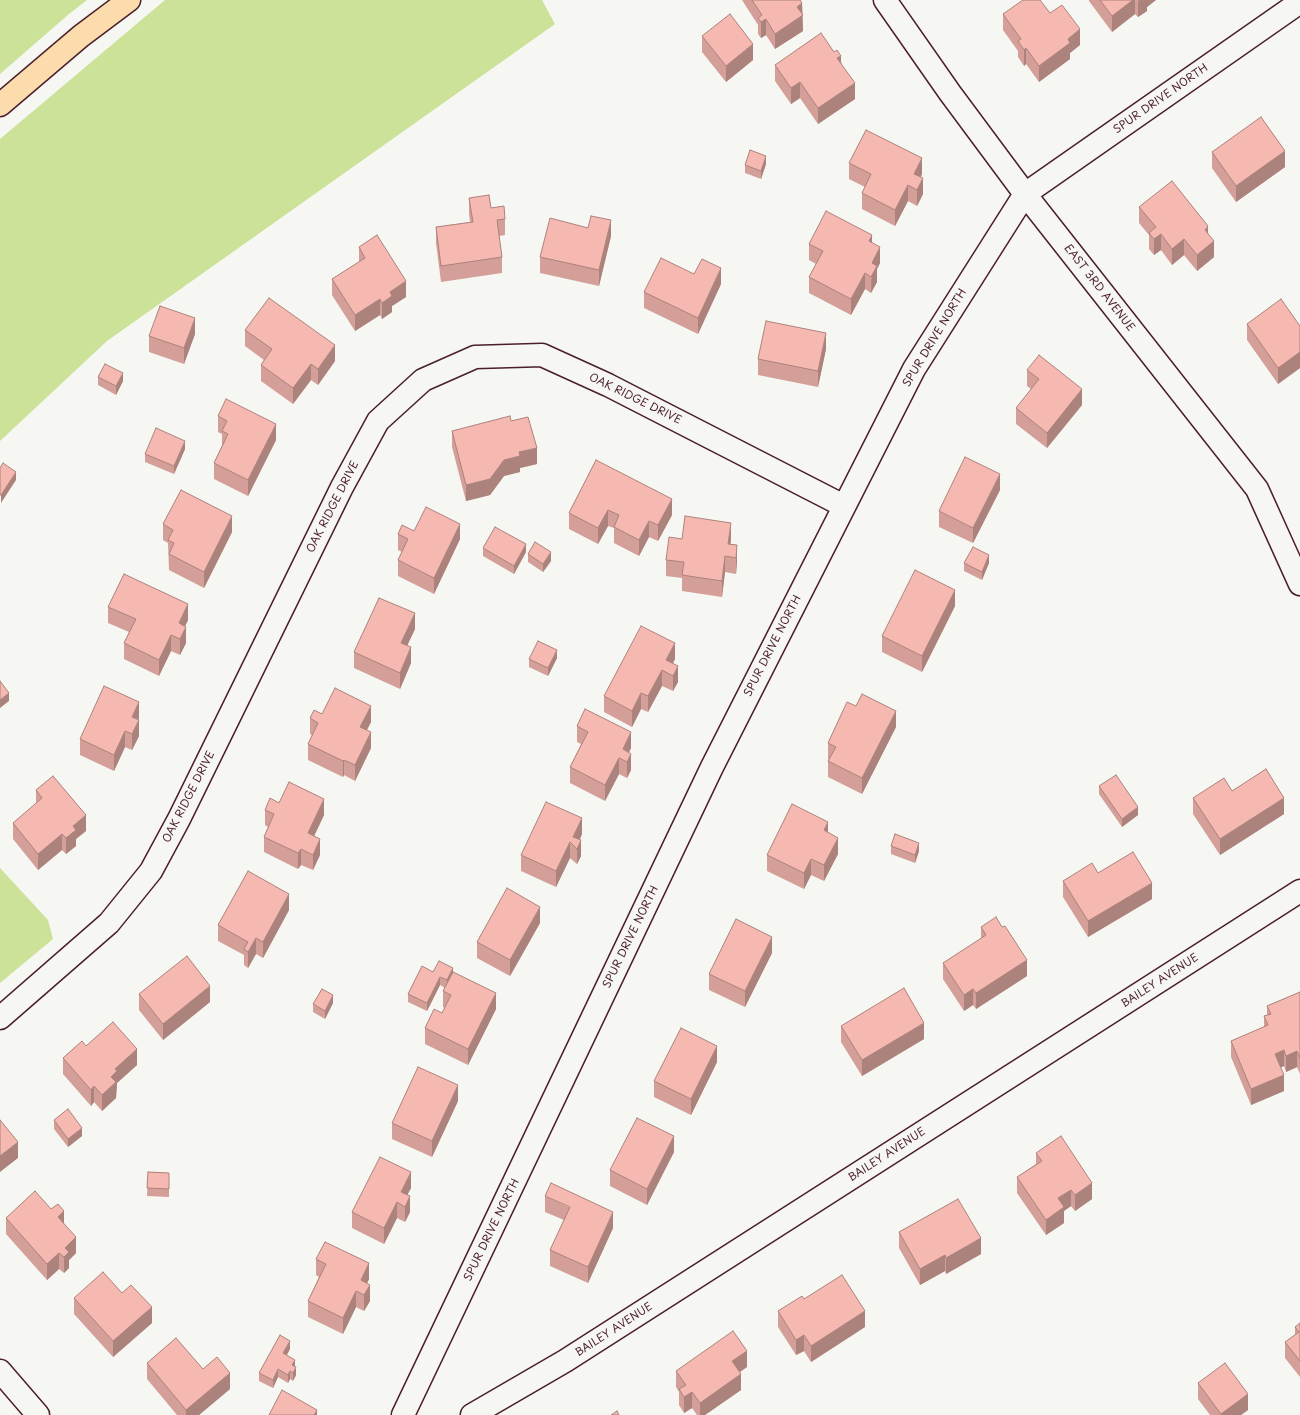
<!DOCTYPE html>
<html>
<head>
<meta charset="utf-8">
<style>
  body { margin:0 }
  canvas { display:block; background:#f6f6f2 }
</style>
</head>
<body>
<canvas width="1300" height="1415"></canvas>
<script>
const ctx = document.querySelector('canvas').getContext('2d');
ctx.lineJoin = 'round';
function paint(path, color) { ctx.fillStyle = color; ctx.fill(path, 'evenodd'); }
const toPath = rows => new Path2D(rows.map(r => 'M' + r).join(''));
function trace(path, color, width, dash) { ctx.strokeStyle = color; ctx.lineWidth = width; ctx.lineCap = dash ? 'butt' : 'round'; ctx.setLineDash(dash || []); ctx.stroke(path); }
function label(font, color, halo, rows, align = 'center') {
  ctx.font = font + ' "Playpen Sans",sans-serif'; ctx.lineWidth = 3; ctx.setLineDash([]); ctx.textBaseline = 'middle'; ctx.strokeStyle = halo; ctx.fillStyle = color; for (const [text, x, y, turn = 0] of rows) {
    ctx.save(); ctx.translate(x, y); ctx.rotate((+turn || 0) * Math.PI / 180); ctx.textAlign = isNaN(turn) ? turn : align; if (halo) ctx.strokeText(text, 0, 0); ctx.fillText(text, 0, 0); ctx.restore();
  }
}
paint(toPath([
  [0,0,87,0,69,14,0,74],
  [165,0,542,0,555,24,107,341,0,441,0,139],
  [0,868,48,920,53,939,0,983]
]), '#cbe298');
const street = toPath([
  [885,0,950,93,1025,194,1257,489,1300,584],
  [0,1018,109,923,151,871,179,819,342,487,378,421,423,380,475,357,542,355,608,385,844,506],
  [0,1371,38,1415],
  [403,1415,712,767,914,369,1025,194,1300,2],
  [472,1415,565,1361,1300,891]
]);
const highway = toPath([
  [0,105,81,36,129,0]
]);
trace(street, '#4a1f2b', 25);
trace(highway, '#4a1f2b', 25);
trace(street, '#f6f6f2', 22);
trace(highway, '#fcdcac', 22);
paint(toPath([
  [742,0,800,0,802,3,803,31,775,49,766,35,761,38,758,34,758,25],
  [1089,0,1156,0,1147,7,1147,11,1138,17,1135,14,1112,32,1089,1],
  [1050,13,1080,45,1070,53,1070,59,1039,82,1026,64,1024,66,1018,57,1018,51,1003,30,1003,14],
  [702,36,753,60,726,82,702,52],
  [841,62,855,99,818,124,800,98,791,104,775,81,775,65],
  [1212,152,1285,167,1236,202,1212,168],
  [849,163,922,174,921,177,923,194,917,206,908,201,895,226,862,209,862,193,865,187,849,179],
  [766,164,761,179,745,173,745,165],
  [469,198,491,208,505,219,505,235,499,236,502,257,502,273,441,282,436,243,436,227,470,222,469,214],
  [1139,207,1208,234,1214,257,1197,271,1184,255,1172,265,1161,250,1154,255,1149,249,1149,235,1139,223],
  [611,236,599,286,540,273,540,257],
  [872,243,880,263,877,269,877,282,871,293,865,289,851,315,809,293,809,277,816,264,809,260,809,244],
  [359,247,406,297,392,306,392,312,382,319,380,315,355,331,332,295,332,279,359,262],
  [694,274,721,284,698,334,644,308,644,292],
  [1247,324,1300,326,1300,368,1278,384,1247,340],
  [245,330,335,361,318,385,311,380,293,404,261,381,261,365,264,360,245,346],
  [195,334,184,364,149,352,149,336],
  [826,349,818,387,758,375,758,359],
  [1027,370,1082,405,1047,448,1016,424,1016,408,1031,389,1027,386],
  [98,377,123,381,116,395,98,385],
  [218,416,276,440,248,496,214,479,214,463,222,446,222,434,218,432],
  [511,421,537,464,520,468,520,472,504,476,490,495,466,501,452,447,452,431],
  [185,449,174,474,145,462,145,454],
  [596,460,672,515,658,541,649,537,639,556,614,543,614,528,608,526,598,544,569,529,569,513],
  [1000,490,973,543,939,527,939,511],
  [163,524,232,532,204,588,169,570,168,543,163,540],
  [414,531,460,539,434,594,398,576,398,560,402,552,398,550,398,534],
  [731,539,730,545,737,561,736,574,725,572,722,597,682,591,682,578,666,576,666,560],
  [483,548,526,552,514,574,483,556],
  [528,554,551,561,543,572,528,562],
  [964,563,989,563,982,580,964,571],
  [955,606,922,672,882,652,882,636],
  [108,607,188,620,185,626,186,643,180,655,171,651,159,676,124,659,124,643,129,632,108,623],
  [415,629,407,645,411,663,400,689,354,668,354,652],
  [557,658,548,676,529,667,529,659],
  [675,659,673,663,678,682,673,691,662,686,648,712,641,709,632,727,604,712,604,696],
  [322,714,371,722,367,730,371,748,355,781,344,775,343,777,308,760,308,744,312,735,310,734,310,718],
  [139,718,138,719,139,736,132,750,125,747,114,771,80,755,80,739],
  [577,726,631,748,629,752,631,770,627,778,619,774,605,801,570,783,570,767,581,744,577,742],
  [896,727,862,794,828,777,828,761,829,759,828,759,828,743],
  [1099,786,1138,815,1122,827,1099,794],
  [36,790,86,831,76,839,76,846,66,854,62,850,38,870,13,839,13,823,36,804],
  [1232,791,1284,814,1220,855,1193,814,1193,798],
  [279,803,324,815,314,836,320,855,313,870,301,865,298,869,264,852,264,837,268,827,265,825,265,810],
  [582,834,580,839,581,856,577,864,570,858,556,887,521,871,521,855],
  [891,846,919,851,915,863,891,854],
  [838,854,824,881,811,875,804,889,767,871,767,855],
  [1098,873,1152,899,1088,937,1063,897,1063,881],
  [289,910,263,958,256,954,248,968,244,965,244,955,218,941,218,925],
  [540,923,510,976,477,958,477,942],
  [981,927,1027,976,976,1009,973,1005,964,1011,943,979,943,963,981,939],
  [772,953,745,1007,709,990,709,974],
  [433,972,453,973,496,1009,468,1065,425,1044,425,1028,442,1013,445,1008,443,1007,443,991,445,988,440,985,427,1011,408,1002,408,994],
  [1300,992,1300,1074,1297,1067,1286,1072,1284,1066,1281,1067,1284,1091,1251,1105,1231,1057,1231,1041,1264,1027,1264,1016,1267,1015,1267,1006],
  [139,994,210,1002,163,1040,139,1010],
  [333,1003,325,1019,313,1012,313,1004],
  [841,1026,924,1039,862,1076,841,1042],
  [86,1046,137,1065,117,1083,116,1098,102,1111,94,1102,91,1106,63,1074,63,1058],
  [717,1062,691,1115,654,1097,654,1081],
  [458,1101,432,1157,392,1139,392,1123],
  [54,1120,82,1136,68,1147,54,1129],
  [674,1152,647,1205,610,1186,610,1170],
  [1036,1153,1092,1199,1075,1211,1071,1206,1064,1211,1064,1223,1046,1235,1017,1193,1017,1177,1036,1164],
  [148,1172,169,1173,169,1197,147,1196],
  [411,1188,407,1195,410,1212,405,1222,397,1218,384,1244,352,1228,352,1212],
  [545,1196,613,1228,588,1283,550,1266,550,1250,564,1220,545,1212],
  [6,1218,64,1224,76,1253,69,1260,69,1268,64,1273,59,1269,47,1280,6,1234],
  [899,1232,981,1254,946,1274,945,1271,920,1285,899,1248],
  [316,1259,369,1279,367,1283,370,1301,364,1311,356,1307,343,1334,308,1317,308,1301,319,1277,316,1275],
  [122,1293,152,1323,113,1357,74,1314,74,1298],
  [804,1299,865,1327,811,1362,804,1351,796,1355,778,1327,778,1311],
  [1300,1323,1300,1377,1285,1358,1285,1342,1295,1335,1295,1327],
  [290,1349,287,1355,295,1366,296,1375,293,1381,290,1379,288,1383,278,1377,273,1388,259,1381,259,1373],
  [147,1363,203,1369,230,1389,199,1415,177,1415,147,1379],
  [747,1367,740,1372,741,1390,705,1415,697,1415,692,1408,684,1413,679,1405,679,1392,676,1387,676,1371],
  [1198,1383,1248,1410,1241,1415,1210,1415,1198,1399]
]), '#d39f98');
paint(toPath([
  [1133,0,1135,0,1135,14,1112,32,1112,16],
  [1140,0,1156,0,1147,7,1147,11,1138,17,1138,1],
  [802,3,803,31,775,49,775,34,797,7],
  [766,19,766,35,761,38,761,22],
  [1080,29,1080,45,1070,53,1070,59,1039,82,1039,66,1068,39],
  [753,44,753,60,726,82,726,66],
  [1026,48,1026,64,1024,66,1024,50],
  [841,56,841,72,837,58],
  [800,82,800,98,791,104,791,88],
  [855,83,855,99,818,124,818,108],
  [1285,151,1285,167,1236,202,1236,186],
  [766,156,766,164,761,179,761,171],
  [922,158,922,174,914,189,914,174],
  [923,178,923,194,917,206,917,190],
  [908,185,908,201,895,226,895,210],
  [611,220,611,236,599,286,599,270],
  [1208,226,1208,242,1205,230],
  [1161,234,1161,250,1154,255,1154,239],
  [872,235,872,251,869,241],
  [1184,239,1184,255,1172,265,1172,249],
  [1214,241,1214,257,1197,271,1197,255],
  [880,247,880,263,877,269,877,282,871,293,872,263],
  [721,268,721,284,698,334,698,318],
  [865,273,865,289,851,315,851,299],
  [406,281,406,297,392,306,392,312,382,319,382,303,390,292],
  [380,299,380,315,355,331,355,315],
  [195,318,195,334,184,364,184,348],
  [826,333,826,349,818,387,818,371],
  [335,345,335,361,318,385,318,369],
  [1300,352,1300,368,1278,384,1278,368],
  [311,364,311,380,293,404,293,388],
  [123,373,123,381,116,395,116,386],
  [1082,389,1082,405,1047,448,1047,433],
  [276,424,276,440,248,496,248,480],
  [185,441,185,449,174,474,174,466],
  [537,448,537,464,520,468,520,472,504,476,490,495,466,501,466,485,504,460,519,452],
  [16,472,16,480,1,503,1,495],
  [1000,474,1000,490,973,543,973,528],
  [672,499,672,515,658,541,658,525],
  [608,510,608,526,598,544,598,528],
  [232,516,232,532,204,588,204,572],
  [649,521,649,537,639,556,639,540],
  [731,523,731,539,729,557,728,544],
  [460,524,460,539,434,594,434,578],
  [526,544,526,552,514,574,514,566],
  [737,545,737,561,736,574,736,558],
  [551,552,551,561,543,572,543,564],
  [989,555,989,563,982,580,982,572],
  [725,556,725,572,722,597,722,581],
  [955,590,955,606,922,672,922,656],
  [188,604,188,620,179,639,179,623],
  [415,613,415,629,401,659,401,643],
  [186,627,186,643,180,655,180,639],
  [171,635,171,651,159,676,159,660],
  [675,643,675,659,668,673,666,660],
  [411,647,411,663,400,689,400,673],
  [557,650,557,658,548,676,548,668],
  [678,666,678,682,673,691,673,676],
  [662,670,662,686,648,712,648,696],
  [9,693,9,701,0,708,0,700],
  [641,693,641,709,632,727,632,711],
  [139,702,139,718,132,733,132,717],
  [371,706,371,722,360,743,360,727],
  [896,711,896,727,862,794,862,778],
  [139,720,139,736,132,750,132,734],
  [125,731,125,747,114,771,114,755],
  [371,732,371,748,355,781,355,765],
  [631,732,631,748,625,761,623,749],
  [631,754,631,770,627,778,627,762],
  [619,758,619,774,605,801,605,785],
  [344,760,344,775,343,777,343,761],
  [1284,798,1284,814,1220,855,1220,839],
  [324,799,324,815,308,849,308,833],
  [1138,807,1138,815,1122,827,1122,819],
  [86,815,86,831,76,839,76,846,66,854,66,838,73,826],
  [582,818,582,834,576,848,573,837],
  [828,822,828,838,824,830],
  [62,834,62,850,38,870,38,854],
  [838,838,838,854,824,881,824,865],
  [320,839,320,855,313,870,313,855],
  [581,840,581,856,577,864,577,849],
  [570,842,570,858,556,887,556,871],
  [919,843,919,851,915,863,915,855],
  [301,849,301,865,298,869,298,853],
  [811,859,811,875,804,889,804,873],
  [1152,883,1152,899,1088,937,1088,921],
  [289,894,289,910,263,958,263,942],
  [540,907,540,923,510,976,510,960],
  [772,937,772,953,745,1007,745,991],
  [256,938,256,954,248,968,248,952],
  [1027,960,1027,976,976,1009,976,993],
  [453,968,453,976,447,989,447,980],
  [440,977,440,985,427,1011,427,1003],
  [210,986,210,1002,163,1040,163,1024],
  [973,989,973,1005,964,1011,964,995],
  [496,993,496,1009,468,1065,468,1049],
  [333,995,333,1003,325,1019,325,1011],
  [924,1023,924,1039,862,1076,862,1060],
  [717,1046,717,1062,691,1115,691,1099],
  [137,1049,137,1065,117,1083,116,1098,102,1111,102,1095,115,1069],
  [1284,1050,1284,1066,1275,1070,1275,1054],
  [1297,1051,1297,1067,1286,1072,1286,1056],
  [1284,1075,1284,1091,1251,1105,1251,1089],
  [458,1085,458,1101,432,1157,432,1141],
  [94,1086,94,1102,91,1106,91,1090],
  [82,1128,82,1136,68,1147,68,1139],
  [674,1136,674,1152,647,1205,647,1189],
  [18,1142,18,1158,0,1172,0,1156],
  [411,1172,411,1188,402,1205,401,1192],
  [1092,1183,1092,1199,1075,1211,1075,1195],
  [1071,1190,1071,1206,1064,1211,1064,1223,1046,1235,1046,1220,1058,1198],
  [410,1196,410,1212,405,1222,405,1207],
  [397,1202,397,1218,384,1244,384,1228],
  [64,1211,64,1227,58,1217],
  [613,1212,613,1228,588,1283,588,1267],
  [76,1237,76,1253,69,1260,69,1268,64,1273,64,1257,65,1248],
  [981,1238,981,1254,946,1274,946,1258],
  [59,1253,59,1269,47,1280,47,1264],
  [945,1255,945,1271,920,1285,920,1269],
  [369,1263,369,1279,362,1294,361,1280],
  [370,1285,370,1301,364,1311,364,1295],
  [356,1291,356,1307,343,1334,343,1318],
  [152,1307,152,1323,113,1357,113,1341],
  [865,1311,865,1327,811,1362,811,1346],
  [804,1335,804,1351,796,1355,796,1340],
  [290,1341,290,1349,283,1361,283,1353],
  [747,1351,747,1367,732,1377,732,1361],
  [295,1360,295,1368,292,1365],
  [296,1367,296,1375,293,1381,293,1373],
  [278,1369,278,1377,273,1388,273,1380],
  [290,1371,290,1379,288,1383,288,1375],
  [230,1373,230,1389,199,1415,186,1415,186,1410],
  [741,1374,741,1390,705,1415,700,1415,700,1403],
  [692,1392,692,1408,684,1413,684,1397],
  [1248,1394,1248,1410,1241,1415,1221,1415,1221,1414],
  [317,1410,317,1415,314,1415]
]), '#ac827c');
const building = toPath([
  [752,0,800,0,802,3,797,7,803,15,775,34,766,19,761,22,758,18,762,15,752,0],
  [1023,0,1040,0,1050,13,1062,5,1080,29,1068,39,1070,43,1039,66,1026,48,1024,50,1018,41,1021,39,1003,14,1023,0],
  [1100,0,1133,0,1112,16,1100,0],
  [730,14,753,44,726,66,702,36,730,14],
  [821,33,834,52,837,50,841,56,837,58,855,83,818,108,800,82,791,88,775,65,821,33],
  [1261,117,1285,151,1236,186,1212,152,1261,117],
  [866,130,922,158,914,174,923,178,917,190,908,185,895,210,862,193,871,174,849,163,866,130],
  [750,150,766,156,761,171,745,165,750,150],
  [1172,181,1208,226,1205,230,1214,241,1197,255,1184,239,1172,249,1161,234,1154,239,1149,233,1156,227,1139,207,1172,181],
  [489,195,491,208,504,206,505,219,497,220,502,257,441,266,436,227,473,222,469,198,489,195],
  [826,211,872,235,869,241,880,247,872,263,877,266,871,277,865,273,851,299,809,277,823,251,809,244,826,211],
  [591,216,611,220,599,270,540,257,550,218,588,228,591,216],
  [377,235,406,281,390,292,392,296,382,303,380,299,355,315,332,279,365,258,359,247,377,235],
  [661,258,694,274,702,259,721,268,698,318,644,292,661,258],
  [269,298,335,345,318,369,311,364,293,388,261,365,272,349,245,330,269,298],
  [1281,299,1300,326,1300,352,1278,368,1247,324,1281,299],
  [160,306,195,318,184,348,149,336,160,306],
  [766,321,826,333,818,371,758,359,766,321],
  [1039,355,1082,389,1047,433,1016,408,1039,379,1027,370,1039,355],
  [105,364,123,373,116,386,98,377,105,364],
  [226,399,276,424,248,480,214,463,228,434,222,431,227,421,218,416,226,399],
  [510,416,511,421,528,417,537,448,519,452,520,456,504,460,490,479,466,485,452,431,510,416],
  [156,428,185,441,174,466,145,454,156,428],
  [965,457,1000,474,973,528,939,511,965,457],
  [596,460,672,499,658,525,649,521,639,540,614,527,619,515,608,510,598,528,569,513,596,460],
  [3,463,16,472,1,495,0,495,0,468,3,463],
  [181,490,232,516,204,572,169,554,174,543,168,540,173,530,163,524,181,490],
  [426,507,460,524,434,578,398,560,408,539,398,534,402,525,414,531,426,507],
  [685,516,731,523,728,544,737,545,736,558,725,556,722,581,682,575,684,562,666,560,669,537,682,539,685,516],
  [495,527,526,544,514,566,483,548,495,527],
  [535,542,551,552,543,564,528,554,535,542],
  [973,547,989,555,982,572,964,563,973,547],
  [915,570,955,590,922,656,882,636,915,570],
  [124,574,188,604,179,623,186,627,180,639,171,635,159,660,124,643,136,619,108,607,124,574],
  [379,598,415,613,401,643,411,647,400,673,354,652,379,598],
  [641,626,675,643,666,660,678,666,673,676,662,670,648,696,641,693,632,711,604,696,641,626],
  [538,641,557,650,548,668,529,659,538,641],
  [0,681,9,693,0,700,0,681],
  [104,686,139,702,132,717,139,720,132,734,125,731,114,755,80,739,104,686],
  [335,688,371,706,360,727,371,732,355,765,344,760,343,761,308,744,318,723,310,718,314,710,322,714,335,688],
  [862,694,896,711,862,778,828,761,836,747,828,743,847,702,856,706,862,694],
  [585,709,631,732,623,749,631,754,627,762,619,758,605,785,570,767,588,732,577,726,585,709],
  [1266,769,1284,798,1220,839,1193,798,1224,778,1232,791,1266,769],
  [1116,775,1138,807,1122,819,1099,786,1116,775],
  [53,776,86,815,73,826,76,830,66,838,62,834,38,854,13,823,42,798,36,790,53,776],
  [289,782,324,799,308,833,320,839,313,855,301,849,298,853,264,837,274,814,265,810,270,798,279,803,289,782],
  [546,802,582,818,573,837,581,840,577,849,570,842,556,871,521,855,546,802],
  [792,804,828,822,824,830,838,838,824,865,811,859,804,873,767,855,792,804],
  [895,834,919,843,915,855,891,846,895,834],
  [1133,852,1152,883,1088,921,1063,881,1092,863,1098,873,1133,852],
  [248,871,289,894,263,942,256,938,248,952,244,949,248,942,218,925,248,871],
  [507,888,540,907,510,960,477,942,507,888],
  [996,917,1002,927,1005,926,1027,960,976,993,973,989,964,995,943,963,986,935,981,927,996,917],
  [736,919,772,937,745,991,709,974,736,919],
  [187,956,210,986,163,1024,139,994,187,956],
  [439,961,453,968,447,980,440,977,427,1003,408,994,422,966,433,972,439,961],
  [453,972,496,993,468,1049,425,1028,434,1009,442,1013,451,995,443,991,453,972],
  [904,988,924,1023,862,1060,841,1026,904,988],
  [322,989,333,995,325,1011,313,1004,322,989],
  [1300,992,1300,1058,1297,1051,1286,1056,1284,1050,1275,1054,1284,1075,1251,1089,1231,1041,1268,1025,1264,1016,1271,1014,1267,1006,1300,992],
  [113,1022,137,1049,115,1069,117,1071,111,1077,116,1082,102,1095,94,1086,91,1090,63,1058,82,1041,86,1046,113,1022],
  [681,1028,717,1046,691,1099,654,1081,681,1028],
  [418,1067,458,1085,432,1141,392,1123,418,1067],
  [68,1109,82,1128,68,1139,54,1120,68,1109],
  [637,1118,674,1136,647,1189,610,1170,637,1118],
  [0,1120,18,1142,0,1156,0,1120],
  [1061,1136,1092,1183,1075,1195,1071,1190,1058,1198,1064,1207,1046,1220,1017,1177,1042,1161,1036,1153,1061,1136],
  [380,1157,411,1172,401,1192,410,1196,405,1207,397,1202,384,1228,352,1212,380,1157],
  [148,1172,169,1173,169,1189,147,1188,148,1172],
  [551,1183,613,1212,588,1267,550,1250,570,1207,545,1196,551,1183],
  [35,1191,51,1209,58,1204,64,1211,58,1217,76,1237,65,1248,69,1252,64,1257,59,1253,47,1264,6,1218,35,1191],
  [958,1199,981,1238,946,1258,945,1255,920,1269,899,1232,958,1199],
  [325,1242,369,1263,361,1280,370,1285,364,1295,356,1291,343,1318,308,1301,326,1264,316,1259,325,1242],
  [103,1272,122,1293,131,1285,152,1307,113,1341,74,1298,103,1272],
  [842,1275,865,1311,811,1346,804,1335,796,1340,778,1311,802,1296,804,1299,842,1275],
  [1300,1323,1300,1361,1285,1342,1299,1332,1295,1327,1300,1323],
  [733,1331,747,1351,732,1361,741,1374,700,1403,692,1392,684,1397,679,1389,686,1385,676,1371,733,1331],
  [280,1335,290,1341,283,1353,295,1360,292,1365,296,1367,293,1373,290,1371,288,1375,278,1369,273,1380,259,1373,280,1335],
  [176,1338,203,1369,217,1357,230,1373,186,1410,147,1363,176,1338],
  [1225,1363,1248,1394,1221,1414,1198,1383,1225,1363],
  [282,1390,317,1410,314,1415,269,1415,282,1390],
  [617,1411,619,1415,611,1415,617,1411]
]);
paint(building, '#f5b9b1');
trace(building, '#ac827c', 1);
label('11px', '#4a1f2b', '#f6f6f2', [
  ["SPUR DRIVE NORTH",1161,99,-35],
  ["EAST 3RD AVENUE",1099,288,52],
  ["SPUR DRIVE NORTH",935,338,-59],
  ["OAK RIDGE DRIVE",635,399,26],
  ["OAK RIDGE DRIVE",333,507,-63],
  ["SPUR DRIVE NORTH",773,646,-63],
  ["OAK RIDGE DRIVE",189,797,-63],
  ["SPUR DRIVE NORTH",631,937,-64],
  ["BAILEY AVENUE",1160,981,-33],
  ["BAILEY AVENUE",887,1155,-33],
  ["SPUR DRIVE NORTH",492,1230,-64],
  ["BAILEY AVENUE",614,1330,-33]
]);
</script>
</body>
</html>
